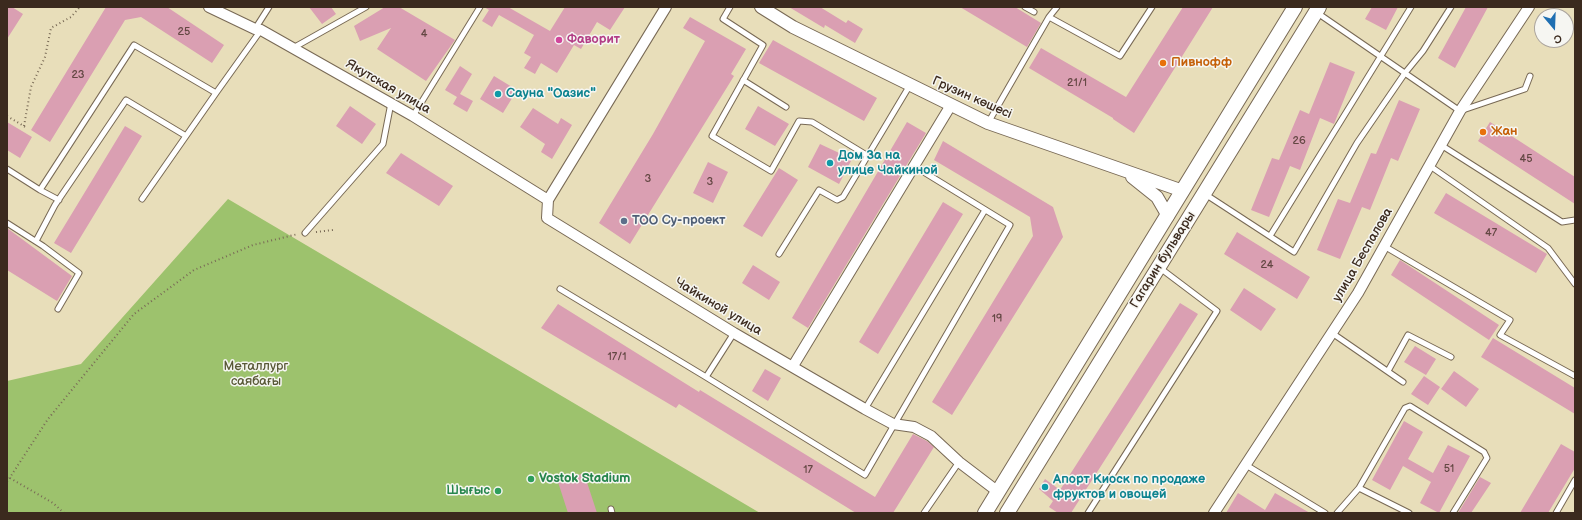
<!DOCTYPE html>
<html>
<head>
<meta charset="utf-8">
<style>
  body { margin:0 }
  #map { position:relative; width:1582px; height:520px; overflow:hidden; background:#e8deba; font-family:"Balsamiq Sans",sans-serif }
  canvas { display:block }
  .frame { position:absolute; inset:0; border:8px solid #3b2a1e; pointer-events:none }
  .north { position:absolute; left:1534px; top:8px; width:40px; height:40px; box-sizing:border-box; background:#f6f6f2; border:1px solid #aba49d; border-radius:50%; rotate:161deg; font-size:11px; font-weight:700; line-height:16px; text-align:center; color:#3b2a1e }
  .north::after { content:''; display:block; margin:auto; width:14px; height:18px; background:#1f6fb2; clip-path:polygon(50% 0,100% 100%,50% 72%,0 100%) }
</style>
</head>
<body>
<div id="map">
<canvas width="1582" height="520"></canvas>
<div class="frame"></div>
<div class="north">С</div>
</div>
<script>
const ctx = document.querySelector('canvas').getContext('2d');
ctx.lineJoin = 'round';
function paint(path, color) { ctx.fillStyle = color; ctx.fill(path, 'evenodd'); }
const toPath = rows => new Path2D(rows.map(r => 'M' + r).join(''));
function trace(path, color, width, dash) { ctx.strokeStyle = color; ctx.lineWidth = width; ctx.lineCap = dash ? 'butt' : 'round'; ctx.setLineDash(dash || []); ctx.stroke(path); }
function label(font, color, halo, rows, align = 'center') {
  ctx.font = font + ' "Balsamiq Sans",sans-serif'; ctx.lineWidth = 3; ctx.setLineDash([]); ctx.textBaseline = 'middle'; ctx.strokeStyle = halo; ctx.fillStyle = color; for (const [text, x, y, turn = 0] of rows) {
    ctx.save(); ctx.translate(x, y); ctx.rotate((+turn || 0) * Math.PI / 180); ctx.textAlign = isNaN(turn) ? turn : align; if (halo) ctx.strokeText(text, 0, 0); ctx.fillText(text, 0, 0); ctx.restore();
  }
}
paint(toPath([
  [228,199,760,513,7,513,7,381,81,364]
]), '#9dc26d');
paint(toPath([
  [7,7,12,7,23,14,7,39],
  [106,7,167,7,224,45,212,63,141,17,125,20,50,142,31,130],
  [309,7,331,7,336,14,322,24],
  [385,7,399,7,455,40,426,81,377,49,391,28,360,41,354,26],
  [484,7,508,7,550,31,565,7,625,7,610,30,597,22,581,49,574,45,557,73,541,63,535,74,524,68,531,57,524,53,534,35,499,15,492,27,482,21,489,10],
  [789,7,820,7,846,23,848,20,863,29,855,43,825,25,824,28],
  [960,7,1015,7,1041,23,1027,47],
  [1183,7,1213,7,1134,133,1113,119,1113,118,1029,68,1041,48,1126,97],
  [1372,7,1398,7,1386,30,1365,19],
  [1466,7,1488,7,1455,68,1438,58],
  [690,17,746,49,731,74,734,76,630,244,599,223,653,134,705,41,683,28],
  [773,40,877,98,864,121,759,63],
  [1330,62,1355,72,1334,124,1320,118,1300,170,1290,166,1269,217,1251,210,1272,158,1279,160,1300,110,1309,114],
  [460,66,472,74,460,94,473,101,467,112,453,104,457,97,445,90],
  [494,76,517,90,503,113,480,99],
  [1399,100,1420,109,1398,161,1391,158,1370,210,1362,207,1340,259,1317,250,1338,199,1350,203,1371,153,1376,154],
  [350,106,376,124,362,144,336,126],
  [758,106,789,124,775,146,745,129],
  [533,108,558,124,561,118,572,125,552,159,541,152,545,144,520,127],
  [7,122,32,137,20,158,7,150],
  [907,122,926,133,808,328,792,318],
  [1490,122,1575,177,1575,204,1478,141],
  [125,126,142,136,71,253,54,243],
  [943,141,1053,207,1063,237,952,415,932,402,1033,236,1030,217,934,160],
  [820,144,852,159,839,184,808,167],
  [401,153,453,186,439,206,386,173],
  [708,162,728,172,713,203,693,193],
  [779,168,798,180,762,237,743,226],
  [1446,193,1547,254,1536,273,1434,213],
  [943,202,963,214,878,354,859,342],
  [7,228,72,276,57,301,7,270],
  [1237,232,1310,277,1297,299,1224,254],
  [1400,260,1499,325,1489,340,1391,275],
  [753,265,780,282,769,300,742,283],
  [1244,288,1276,309,1261,331,1230,310],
  [1180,303,1198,314,1071,513,1058,513,1049,507,1053,501,1039,489,1045,479,1060,490],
  [558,304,699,392,700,390,875,497,913,434,927,441,934,447,893,513,856,513,679,404,676,408,541,328],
  [1493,338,1575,388,1575,414,1481,357],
  [1415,346,1436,359,1426,375,1404,362],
  [765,369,781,378,768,401,752,391],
  [1454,371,1479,389,1466,407,1441,389],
  [1424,376,1440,387,1428,405,1411,394],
  [1404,421,1423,432,1408,459,1433,473,1448,445,1470,456,1439,513,1420,503,1431,482,1403,466,1390,490,1372,480],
  [1561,444,1575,452,1575,468,1548,513,1520,513],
  [584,473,597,513,568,513,558,482],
  [1480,477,1491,483,1471,513,1458,513],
  [1238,493,1265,510,1275,493,1310,513,1226,513]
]), '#da9fb2');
const service = toPath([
  [730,7,723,19,763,45,712,136,771,171,799,121,812,122,868,156],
  [1025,7,1034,12],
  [1316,12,1460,111,1525,89,1530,76],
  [1049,17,1057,7],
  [255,29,269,7],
  [293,48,366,7],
  [743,80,786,107],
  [413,116,480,7],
  [988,123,1049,17,1120,56,1152,7],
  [1441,145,1562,222,1575,220],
  [1430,166,1548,248,1575,284],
  [7,169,40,190,134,45,216,93,261,30],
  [40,190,59,200],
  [1205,194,1294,252,1357,143,1405,73,1423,51,1451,7],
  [142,199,216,93],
  [7,223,43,246,79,273,58,309],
  [305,233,383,144,391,103],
  [1270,236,1411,7],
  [36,241,55,205,126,100,186,136],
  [1384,246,1510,320,1500,335,1575,376],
  [779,254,819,190,837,200,843,197,910,85],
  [560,289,706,377],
  [734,333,706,377,865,475,1010,225,914,166],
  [1332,333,1403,382],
  [1388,371,1408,335,1451,357],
  [865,409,985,210],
  [1246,465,1325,513],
  [1359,488,1405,408,1410,406,1484,452,1487,458,1453,513],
  [611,509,612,513],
  [924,513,959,462],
  [1088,513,1217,311,1160,268],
  [1337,513,1359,488,1409,513],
  [1556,513,1575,480]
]);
const minor = toPath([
  [209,7,255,29,261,30,413,116,548,200],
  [666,7,548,200,547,218,734,333,865,409,893,424,914,427,931,436,959,462,997,491],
  [793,366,951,105],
  [1214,513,1358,293,1460,111,1529,7]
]);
const tertiary = toPath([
  [761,7,793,27,988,123,1183,191],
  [1132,177,1157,197,1168,216]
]);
const secondary = toPath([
  [985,513,1295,7],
  [1007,513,1319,7]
]);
trace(service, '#786955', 7);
trace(minor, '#786955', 12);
trace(tertiary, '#786955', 14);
trace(secondary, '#786955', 16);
trace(toPath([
  [7,116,27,128],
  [24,126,31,87,45,57,51,28,71,17,80,7],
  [316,232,333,230],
  [10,478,53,503,64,513],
  [7,482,48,419,134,314,194,270,253,245,298,234]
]), '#786955', 2, [1, 3]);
trace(service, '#fff', 5);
trace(minor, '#fff', 10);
trace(tertiary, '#fff', 12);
trace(secondary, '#fff', 14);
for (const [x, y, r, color] of [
  [559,40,4,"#d1479c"],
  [1163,63,4,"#e8710a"],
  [498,94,4,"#0f9aa8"],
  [1483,132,4,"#e8710a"],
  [830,163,4,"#0f9aa8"],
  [624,221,4,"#5c6f8a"],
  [531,479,4,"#2e9e5b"],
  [1045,487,4,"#0f9aa8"],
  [498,491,4,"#2e9e5b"]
]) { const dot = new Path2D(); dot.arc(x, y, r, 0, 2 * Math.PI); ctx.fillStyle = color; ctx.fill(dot); trace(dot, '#f6f6f2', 1.5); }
label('11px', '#634743', null, [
  ["25",184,32],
  ["4",424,34],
  ["23",78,75],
  ["21/1",1077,83],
  ["26",1299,141],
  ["45",1526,159],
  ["3",648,179],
  ["3",710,182],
  ["47",1491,233],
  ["24",1267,265],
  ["19",997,319],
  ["17/1",617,357],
  ["51",1449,469],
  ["17",808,470]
]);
label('bold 13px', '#b23c85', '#f6f6f2', [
  ["Фаворит",567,40]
], 'left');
label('bold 13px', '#c56008', '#f6f6f2', [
  ["Пивнофф",1171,63],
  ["Жан",1491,132]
], 'left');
label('13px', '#3b2a1e', '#f6f6f2', [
  ["Якутская улица",388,87,30],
  ["Грузин көшесі",972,98,24],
  ["улица Беспалова",1363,255,-60],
  ["Гагарин бульвары",1163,260,-58],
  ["Чайкиной улица",718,307,31]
]);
label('bold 13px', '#0d838f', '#f6f6f2', [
  ["Сауна \"Оазис\"",506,94],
  ["Дом 3а на",838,156],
  ["улице Чайкиной",838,171],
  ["Апорт Киоск по продаже",1053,480],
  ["фруктов и овощей",1053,495]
], 'left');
label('bold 13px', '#4e5e75', '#f6f6f2', [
  ["ТОО Су-проект",632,221]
], 'left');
label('13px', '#585836', '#f6f6f2', [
  ["Металлург",256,367],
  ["саябағы",256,382]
]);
label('bold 13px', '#27864d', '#f6f6f2', [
  ["Vostok Stadium",539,479],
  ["Шығыс",490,491,"right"]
], 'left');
</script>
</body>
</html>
